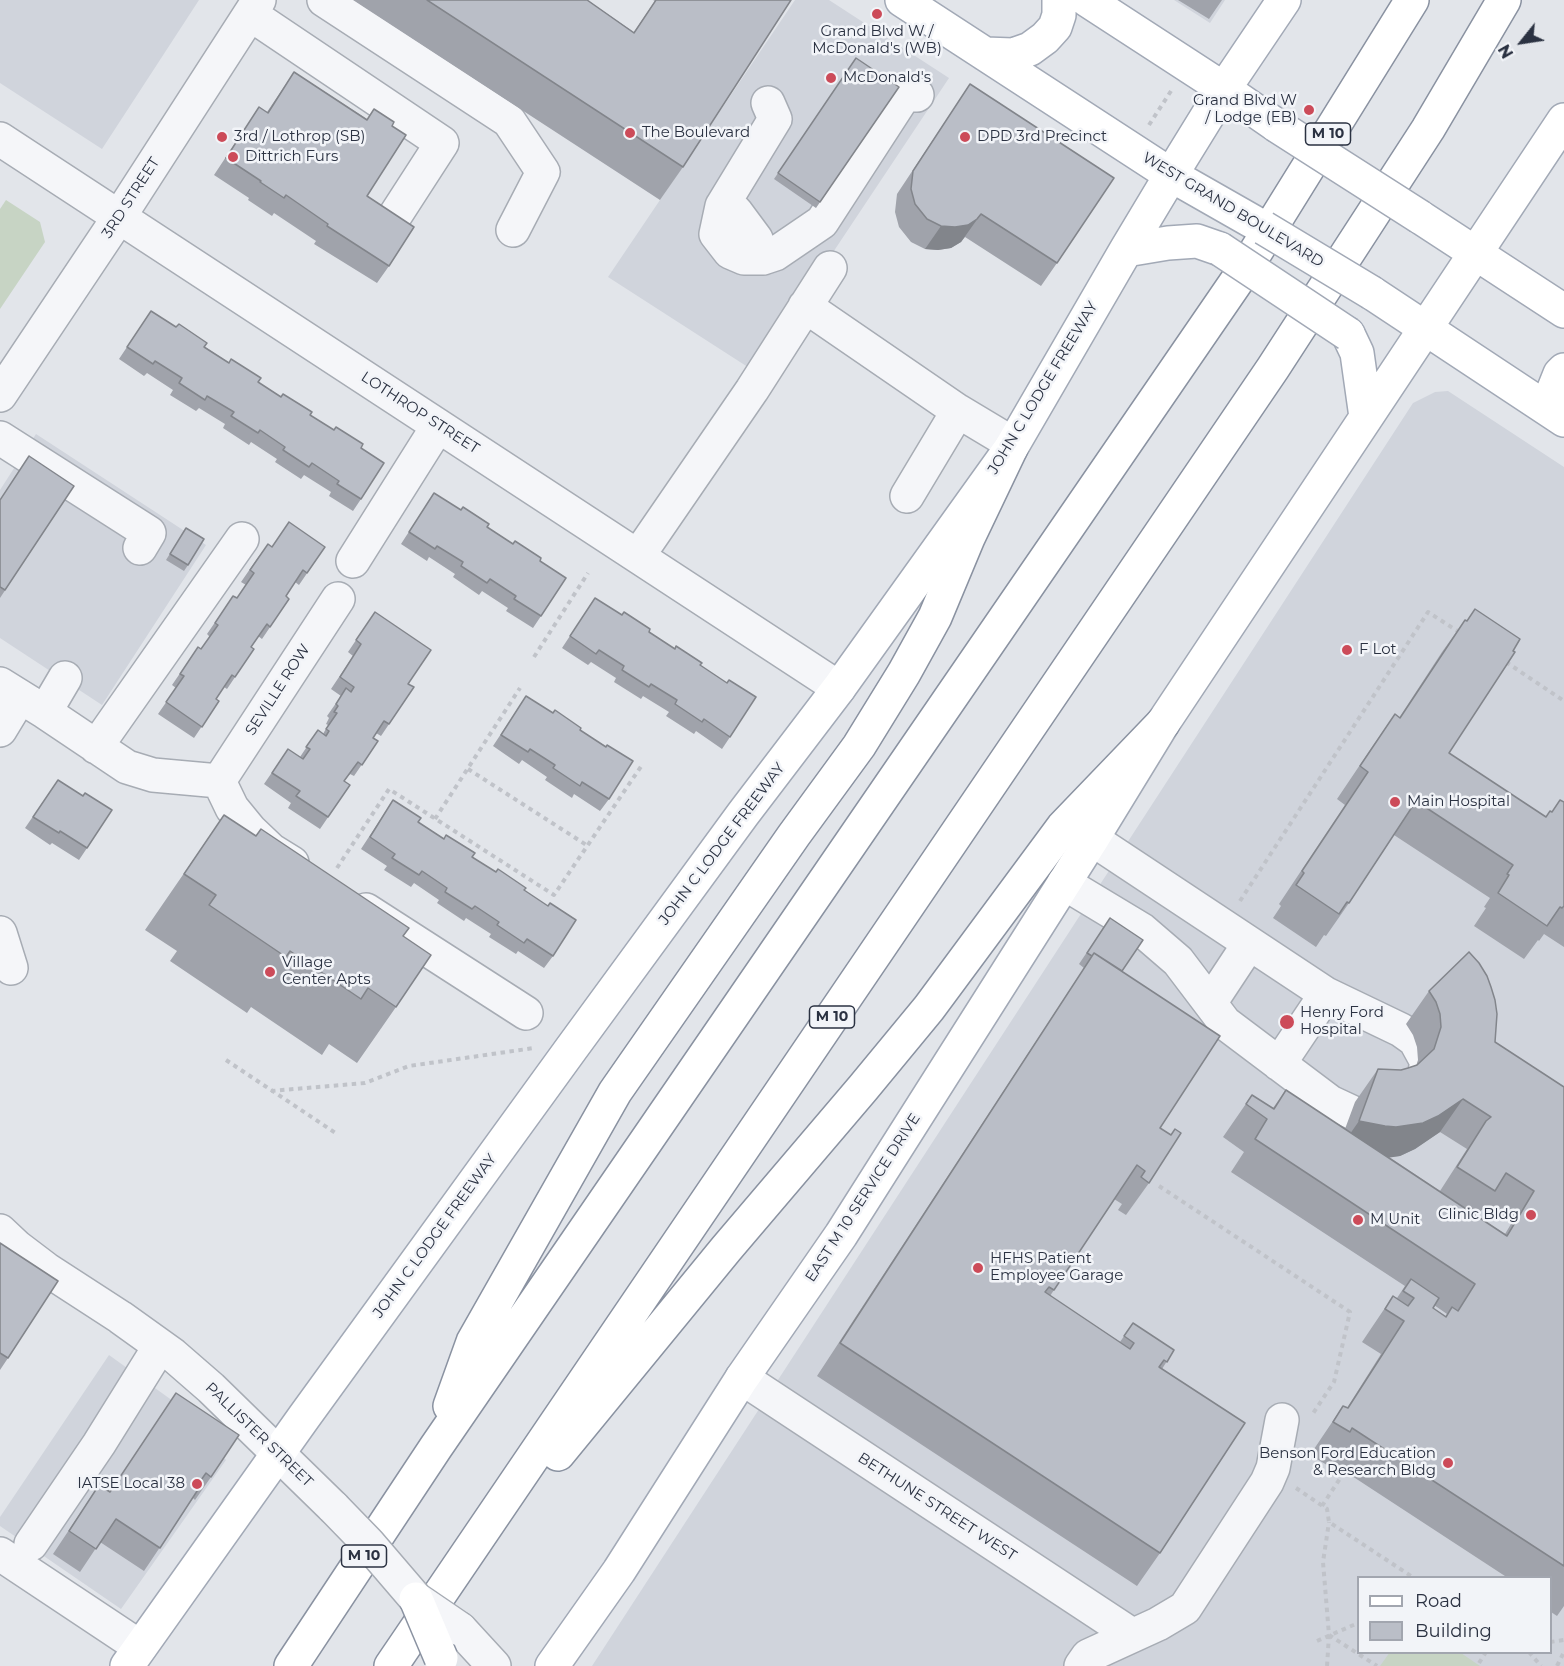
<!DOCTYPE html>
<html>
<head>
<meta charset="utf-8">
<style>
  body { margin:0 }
  #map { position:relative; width:1564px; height:1666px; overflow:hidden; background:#e2e5ea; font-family:Montserrat,sans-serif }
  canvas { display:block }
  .legend { position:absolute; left:1357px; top:1576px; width:195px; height:78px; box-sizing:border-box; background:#f2f4f8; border:2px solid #a2a6af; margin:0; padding:8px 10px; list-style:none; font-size:18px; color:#2b3242 }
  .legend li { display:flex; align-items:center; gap:12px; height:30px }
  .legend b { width:30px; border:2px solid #a2a6af }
  .north { position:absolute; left:1492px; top:12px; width:60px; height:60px; -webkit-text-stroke:4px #f2f4f8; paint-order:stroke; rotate:240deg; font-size:16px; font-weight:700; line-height:24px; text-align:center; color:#2b3242 }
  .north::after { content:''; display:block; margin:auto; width:21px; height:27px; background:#2b3242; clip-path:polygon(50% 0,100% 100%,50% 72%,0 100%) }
</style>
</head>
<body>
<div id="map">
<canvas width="1564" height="1666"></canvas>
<ul class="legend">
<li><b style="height:8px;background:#fff"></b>Road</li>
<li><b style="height:16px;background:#babec7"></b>Building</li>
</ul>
<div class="north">N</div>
</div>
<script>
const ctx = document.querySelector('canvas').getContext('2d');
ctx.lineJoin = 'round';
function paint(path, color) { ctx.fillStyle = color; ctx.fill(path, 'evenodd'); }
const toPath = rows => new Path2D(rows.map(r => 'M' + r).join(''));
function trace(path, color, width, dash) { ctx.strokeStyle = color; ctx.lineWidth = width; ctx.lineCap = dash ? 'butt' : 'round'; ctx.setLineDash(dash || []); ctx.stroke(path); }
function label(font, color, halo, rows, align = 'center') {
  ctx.font = font + ' Montserrat,sans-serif'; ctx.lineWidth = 5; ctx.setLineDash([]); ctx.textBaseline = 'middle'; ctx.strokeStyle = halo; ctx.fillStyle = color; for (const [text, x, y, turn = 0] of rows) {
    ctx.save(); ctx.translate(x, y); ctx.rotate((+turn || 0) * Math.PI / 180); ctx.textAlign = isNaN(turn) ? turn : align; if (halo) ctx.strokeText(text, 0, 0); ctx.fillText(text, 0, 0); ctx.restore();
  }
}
paint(toPath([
  [0,0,199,0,102,149,0,83],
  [795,0,829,0,949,78,754,371,608,277],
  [1174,0,1225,0,1210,23],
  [1448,391,1564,467,1564,1666,592,1666,1413,403,1435,392],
  [1358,1578,1550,1578,1550,1652,1358,1652],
  [36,434,206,545,102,705,0,638,0,490],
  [109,1355,173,1401,226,1460,121,1609,0,1526,0,1517]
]), '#d0d4dc');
paint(toPath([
  [6,200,40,222,45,242,0,309,0,209],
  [1390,1652,1461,1653,1480,1666,1380,1666]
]), '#c7d4c4');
const minor = toPath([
  [324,0,509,121,543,172,513,230],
  [250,14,442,143,389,225],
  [768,103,775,119,722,206,716,234,730,252,744,258,763,258,775,254,822,222,905,94,917,95],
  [0,139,839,688],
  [722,206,736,212,756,239,763,258],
  [805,306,958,411,907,496],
  [0,395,119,217,259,0],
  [958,411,1013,444],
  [0,438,149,533,140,548],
  [638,556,752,390,830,268],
  [353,561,438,426],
  [0,684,45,712,127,767,153,775,219,781],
  [45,712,65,678],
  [0,730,20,697],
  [96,747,242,539],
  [219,781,232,808,250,830,271,850,292,863],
  [219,781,338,599],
  [1064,883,1142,930,1178,961,1225,1023,1330,1102,1360,1116,1384,1113,1402,1104,1422,1086,1427,1062,1415,1040,1401,1030,1326,994,1092,839],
  [366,910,526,1013],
  [0,933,11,968],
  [1210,1003,1249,944],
  [1279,1064,1326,994],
  [0,1231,17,1247,46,1269,120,1317,173,1355,211,1388,334,1508],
  [742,1378,1132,1635],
  [31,1544,99,1444,160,1346],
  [0,1554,140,1647],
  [460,1629,494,1666],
  [1081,1666,1088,1656,1158,1624,1185,1608,1267,1482,1273,1468,1282,1420]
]);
const major = toPath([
  [902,0,1171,175,1264,228],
  [1087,0,1224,89,1276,125],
  [985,54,1013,55,1030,49,1045,38,1055,27,1059,15,1059,0],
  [1420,217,1564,311],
  [1126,250,1168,243,1197,241,1220,249],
  [1372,293,1564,420],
  [1348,334,1357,353,1366,417],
  [1563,419,1554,389,1560,374,1564,370],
  [127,1666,304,1417,571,1049,743,814,839,688,1011,448,1126,250,1171,175,1224,89,1284,0],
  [552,1666,619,1571,742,1378,841,1235,1092,839,1163,723,1564,120]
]);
const highway = toPath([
  [450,1406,473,1342,615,1092,794,835,859,746,904,673,935,617,968,538,1011,448],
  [558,1454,726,1249,863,1088,929,1008,1063,827,1163,723],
  [291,1666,436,1447,1245,269,1412,0],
  [391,1666,1273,368,1428,129,1504,0]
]);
trace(minor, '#a7acb4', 36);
trace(major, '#a2a9b6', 36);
trace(highway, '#8a92a1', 36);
trace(toPath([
  [1149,125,1171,91],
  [534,657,588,573],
  [1506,662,1564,701],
  [468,769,588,846],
  [435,819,520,688],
  [337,868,389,789,554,895,642,765],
  [1240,901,1428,612,1462,634],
  [226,1060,337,1134],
  [271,1091,365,1083,409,1066,534,1048],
  [1159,1186,1350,1312,1334,1382,1312,1415],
  [1296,1488,1327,1509,1329,1522,1414,1578],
  [1322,1506,1345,1471],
  [1329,1635,1377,1666],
  [1317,1641,1358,1623],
  [1550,1642,1564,1640],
  [1529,1652,1541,1666],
  [1479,1663,1486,1652],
  [1327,1666,1329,1635,1323,1562,1329,1522],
  [1557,1666,1564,1652]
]), '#c0c3c9', 4, [4.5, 4.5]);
trace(minor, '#f5f6f9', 33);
trace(major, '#fff', 33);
trace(highway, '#fff', 33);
const minorBridge = toPath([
  [334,1508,368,1543,416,1599,460,1629]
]);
const majorBridge = toPath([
  [1276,125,1420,217],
  [1264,228,1372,293],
  [1220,249,1348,334]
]);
const highwayBridge = toPath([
  [416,1599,441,1658]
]);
trace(minorBridge, '#a7acb4', 36, []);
trace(majorBridge, '#a2a9b6', 36, []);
trace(highwayBridge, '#8a92a1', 36, []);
trace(minorBridge, '#f5f6f9', 33);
trace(majorBridge, '#fff', 33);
trace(highwayBridge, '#fff', 33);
paint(toPath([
  [353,0,587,0,634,32,655,1,653,0,791,0,683,167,660,200],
  [1178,0,1222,0,1209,19],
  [856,58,899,87,816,208,774,179],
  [294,72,367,119,374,109,392,126,367,196,389,266,377,283,314,244,316,241,274,213,272,216,248,200,249,198,214,175,259,107,267,112],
  [970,84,1057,263,1041,286,965,237,961,242,951,248,938,250,925,249,911,242,899,227,895,212,897,194],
  [151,311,258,382,361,448,361,499,353,511,329,496,331,492,304,475,301,479,275,462,277,459,251,442,249,445,223,428,225,424,199,408,196,411,170,395,173,390,147,373,144,376,119,359],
  [74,486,0,598,0,499],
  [434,493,540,561,541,616,533,628,506,611,508,608,482,591,479,595,453,577,455,574,429,557,427,561,401,544],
  [186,528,188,565,184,571,166,560],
  [272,547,325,547,299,585,295,582,286,596,289,599,262,639,258,636,251,647,254,649,227,689,224,687,216,699,219,701,194,738,158,714,176,688,172,685,198,647,201,649,210,637,207,634,233,596,237,598,246,585,241,582,259,556],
  [595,598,700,665,730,737,722,749,696,731,694,734,666,716,669,712,643,696,641,699,614,682,616,678,591,662,588,665,562,648],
  [1475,609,1449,753,1546,817,1564,802,1564,947,1544,934,1539,941,1538,940,1524,959,1474,926,1486,908,1484,907,1490,898,1394,835,1349,903,1326,936,1324,935,1316,947,1273,918,1281,906,1279,904,1345,805,1337,799,1372,747,1395,714,1399,718,1442,652,1465,620,1467,621],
  [375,612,408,684,414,687,381,736,376,733,373,738,378,741,354,776,350,774,344,781,350,785,320,829,288,808,291,803,264,784,288,749,300,757,318,730,323,734,328,725,326,724,329,718,327,716,341,696,331,689,353,656,348,652],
  [526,696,580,730,609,799,600,811,574,794,572,798,545,780,547,777,522,760,519,764,493,746],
  [58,780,87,848,79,860,52,843,50,845,25,828],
  [393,800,418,822,524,890,553,956,544,968,518,951,516,954,489,937,491,934,466,918,464,921,437,903,439,900,414,883,411,887,384,870,387,866,361,849],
  [224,815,403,936,396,1007,357,1063,329,1044,322,1055,251,1007,247,1013,170,961,177,951,145,930],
  [1110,918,1160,1128,1149,1183,1126,1215,1118,1210,1122,1204,1114,1199,1050,1296,1120,1342,1133,1323,1174,1350,1162,1369,1160,1553,1137,1586,817,1376,1084,968,1079,964],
  [1429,991,1495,1042,1564,1087,1564,1606,1557,1616,1551,1612,1551,1578,1508,1578,1329,1461,1327,1465,1310,1455,1343,1406,1347,1408,1381,1354,1362,1342,1393,1296,1397,1298,1405,1286,1231,1172,1244,1152,1223,1137,1252,1095,1273,1108,1286,1090,1345,1129,1355,1102,1378,1069,1401,1070,1416,1066,1418,1060,1417,1047,1413,1035,1406,1024],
  [1440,1132,1467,1149,1440,1191,1389,1157,1400,1156,1415,1149],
  [1484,1207,1511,1224,1505,1234,1477,1216],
  [1434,1305,1447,1314,1446,1316,1433,1308],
  [0,1243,8,1358,0,1370],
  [176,1393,211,1477,195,1500,193,1498,144,1571,100,1542,80,1572,53,1554,99,1485,110,1492]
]), '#a0a3ab');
paint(toPath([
  [981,214,961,242,951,248,938,250,925,249,941,226],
  [1463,1099,1440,1132,1415,1149,1400,1156,1373,1160,1336,1154,1359,1121]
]), '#82858b');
const building = toPath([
  [427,0,587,0,634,33,656,0,791,0,683,167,427,0],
  [856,58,899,87,820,202,778,173,856,58],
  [294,72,367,120,374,109,394,122,392,126,406,135,367,196,414,227,389,266,327,226,328,224,286,195,284,198,260,182,261,181,226,158,259,107,268,113,294,72],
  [970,84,1114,178,1057,263,981,214,977,219,968,225,955,227,941,226,927,219,915,204,911,189,913,171,970,84],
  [151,311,176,327,179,324,207,343,204,347,229,363,231,359,261,378,258,382,281,397,283,394,312,412,310,415,334,430,336,427,363,444,361,448,384,463,361,499,337,484,339,481,312,463,309,467,283,450,285,447,260,430,258,433,231,416,234,412,207,396,205,400,179,383,182,378,155,361,153,364,127,347,151,311],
  [29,456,74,486,5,590,0,587,0,500,29,456],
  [434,493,461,510,463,507,489,524,487,527,513,544,515,541,541,558,540,561,566,578,541,616,514,599,516,596,490,579,487,583,461,566,463,562,437,546,435,549,409,532,434,493],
  [289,522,325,547,307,573,303,570,286,596,289,599,270,627,267,624,251,647,254,649,235,677,232,675,216,699,219,701,202,727,166,702,184,676,180,674,198,647,201,649,218,625,215,623,233,596,237,598,254,573,250,570,268,544,272,547,289,522],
  [186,528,204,539,188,565,170,554,186,528],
  [595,598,622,615,624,612,650,629,649,632,675,649,676,646,702,663,700,665,727,683,729,680,756,697,730,737,704,719,702,722,675,704,677,700,651,684,649,687,622,670,624,666,599,650,596,654,570,636,595,598],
  [1475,609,1520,639,1513,651,1515,652,1449,753,1546,817,1550,811,1552,812,1560,800,1564,802,1564,906,1562,908,1560,907,1547,926,1498,893,1509,875,1507,874,1513,865,1416,801,1349,903,1347,902,1339,914,1296,885,1304,873,1302,871,1368,772,1360,766,1395,714,1400,718,1465,620,1467,621,1475,609],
  [375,612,431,650,408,684,414,687,389,724,384,721,373,738,378,741,362,765,358,762,344,781,350,785,328,817,296,796,300,791,272,773,288,749,303,759,310,749,306,747,318,730,326,736,329,731,326,729,337,713,334,712,338,706,336,704,346,688,351,692,354,687,340,677,361,644,356,640,375,612],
  [526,696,553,713,555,710,581,728,580,730,606,747,607,745,633,761,609,799,582,782,580,786,553,768,555,765,530,749,528,752,501,735,526,696],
  [58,780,83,796,85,793,112,810,87,848,60,831,59,833,33,817,58,780],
  [393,800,421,818,418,822,444,839,446,835,475,853,472,857,496,872,498,869,526,888,524,890,548,906,550,903,576,920,553,956,527,939,524,943,497,925,499,922,475,906,472,909,445,892,447,888,422,871,419,875,392,858,395,854,370,837,393,800],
  [224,815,256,836,261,829,409,928,403,936,431,955,396,1007,368,988,361,999,290,951,286,957,209,905,216,895,184,874,224,815],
  [1110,918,1143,940,1122,971,1094,953,1092,956,1087,953,1110,918],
  [1469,952,1479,963,1487,976,1491,987,1495,1000,1497,1014,1495,1042,1564,1087,1564,1566,1352,1428,1350,1432,1333,1422,1343,1406,1348,1408,1404,1321,1385,1309,1393,1296,1408,1306,1414,1298,1403,1291,1411,1279,1439,1298,1433,1308,1446,1317,1452,1307,1458,1311,1475,1284,1255,1139,1267,1119,1246,1104,1252,1095,1274,1109,1286,1090,1507,1236,1534,1191,1506,1173,1495,1191,1457,1167,1486,1121,1491,1117,1463,1099,1438,1116,1423,1123,1396,1127,1385,1126,1359,1121,1378,1069,1401,1070,1408,1068,1417,1065,1434,1049,1441,1027,1440,1014,1436,1002,1429,991,1469,952],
  [1094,953,1220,1036,1160,1128,1171,1135,1175,1129,1181,1133,1149,1183,1141,1177,1145,1171,1137,1165,1054,1290,1049,1287,1045,1292,1130,1349,1134,1343,1124,1336,1133,1323,1174,1350,1167,1362,1164,1360,1159,1367,1245,1423,1160,1553,840,1343,1094,953],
  [0,1243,58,1281,8,1358,0,1353,0,1243],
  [176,1393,239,1435,211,1477,206,1473,199,1483,201,1485,160,1548,116,1519,96,1549,69,1531,99,1485,110,1492,176,1393]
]);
paint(building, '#babec7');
trace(building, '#82858b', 1.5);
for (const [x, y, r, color] of [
  [877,14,6,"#cc4b59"],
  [831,78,6,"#cc4b59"],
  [1309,110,6,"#cc4b59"],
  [630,133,6,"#cc4b59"],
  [222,137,6,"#cc4b59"],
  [965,137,6,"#cc4b59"],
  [233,157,6,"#cc4b59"],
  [1347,650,6,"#cc4b59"],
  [1395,802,6,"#cc4b59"],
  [270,972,6,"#cc4b59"],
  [1287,1022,8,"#cc4b59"],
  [1531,1215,6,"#cc4b59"],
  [1358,1220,6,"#cc4b59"],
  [978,1268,6,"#cc4b59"],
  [1448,1463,6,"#cc4b59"],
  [197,1484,6,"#cc4b59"]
]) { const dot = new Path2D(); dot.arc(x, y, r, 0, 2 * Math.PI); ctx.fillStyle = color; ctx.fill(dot); trace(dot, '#f2f4f8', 2); }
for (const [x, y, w] of [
  [1328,134,45],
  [832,1017,45],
  [364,1556,45]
]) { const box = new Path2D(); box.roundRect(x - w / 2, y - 11, w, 22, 4.5); ctx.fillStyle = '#f2f4f8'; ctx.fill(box); trace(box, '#2b3242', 1.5); }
label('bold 14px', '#2b3242', null, [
  ["M 10",1328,134],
  ["M 10",832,1017],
  ["M 10",364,1556]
]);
label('15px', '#2b3242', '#f2f4f8', [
  ["Grand Blvd W /",877,32,"center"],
  ["McDonald's (WB)",877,49,"center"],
  ["McDonald's",843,78],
  ["Grand Blvd W",1297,101,"right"],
  ["/ Lodge (EB)",1297,118,"right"],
  ["The Boulevard",642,133],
  ["3rd / Lothrop (SB)",234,137],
  ["DPD 3rd Precinct",977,137],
  ["Dittrich Furs",245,157],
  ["F Lot",1359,650],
  ["Main Hospital",1407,802],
  ["Village",282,963],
  ["Center Apts",282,980],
  ["Henry Ford",1300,1013],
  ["Hospital",1300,1030],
  ["Clinic Bldg",1519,1215,"right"],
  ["M Unit",1370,1220],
  ["HFHS Patient",990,1259],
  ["Employee Garage",990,1276],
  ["Benson Ford Education",1436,1454,"right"],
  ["& Research Bldg",1436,1471,"right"],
  ["IATSE Local 38",185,1484,"right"]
], 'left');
label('15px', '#2b3242', '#f2f4f8', [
  ["3RD STREET",131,198,-57],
  ["WEST GRAND BOULEVARD",1233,210,31],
  ["JOHN C LODGE FREEWAY",1043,388,-59],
  ["LOTHROP STREET",420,413,33],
  ["SEVILLE ROW",278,690,-57],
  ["JOHN C LODGE FREEWAY",722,844,-53],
  ["EAST M 10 SERVICE DRIVE",863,1198,-57],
  ["JOHN C LODGE FREEWAY",435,1236,-54],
  ["PALLISTER STREET",259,1435,44],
  ["BETHUNE STREET WEST",937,1507,33]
]);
</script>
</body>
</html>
